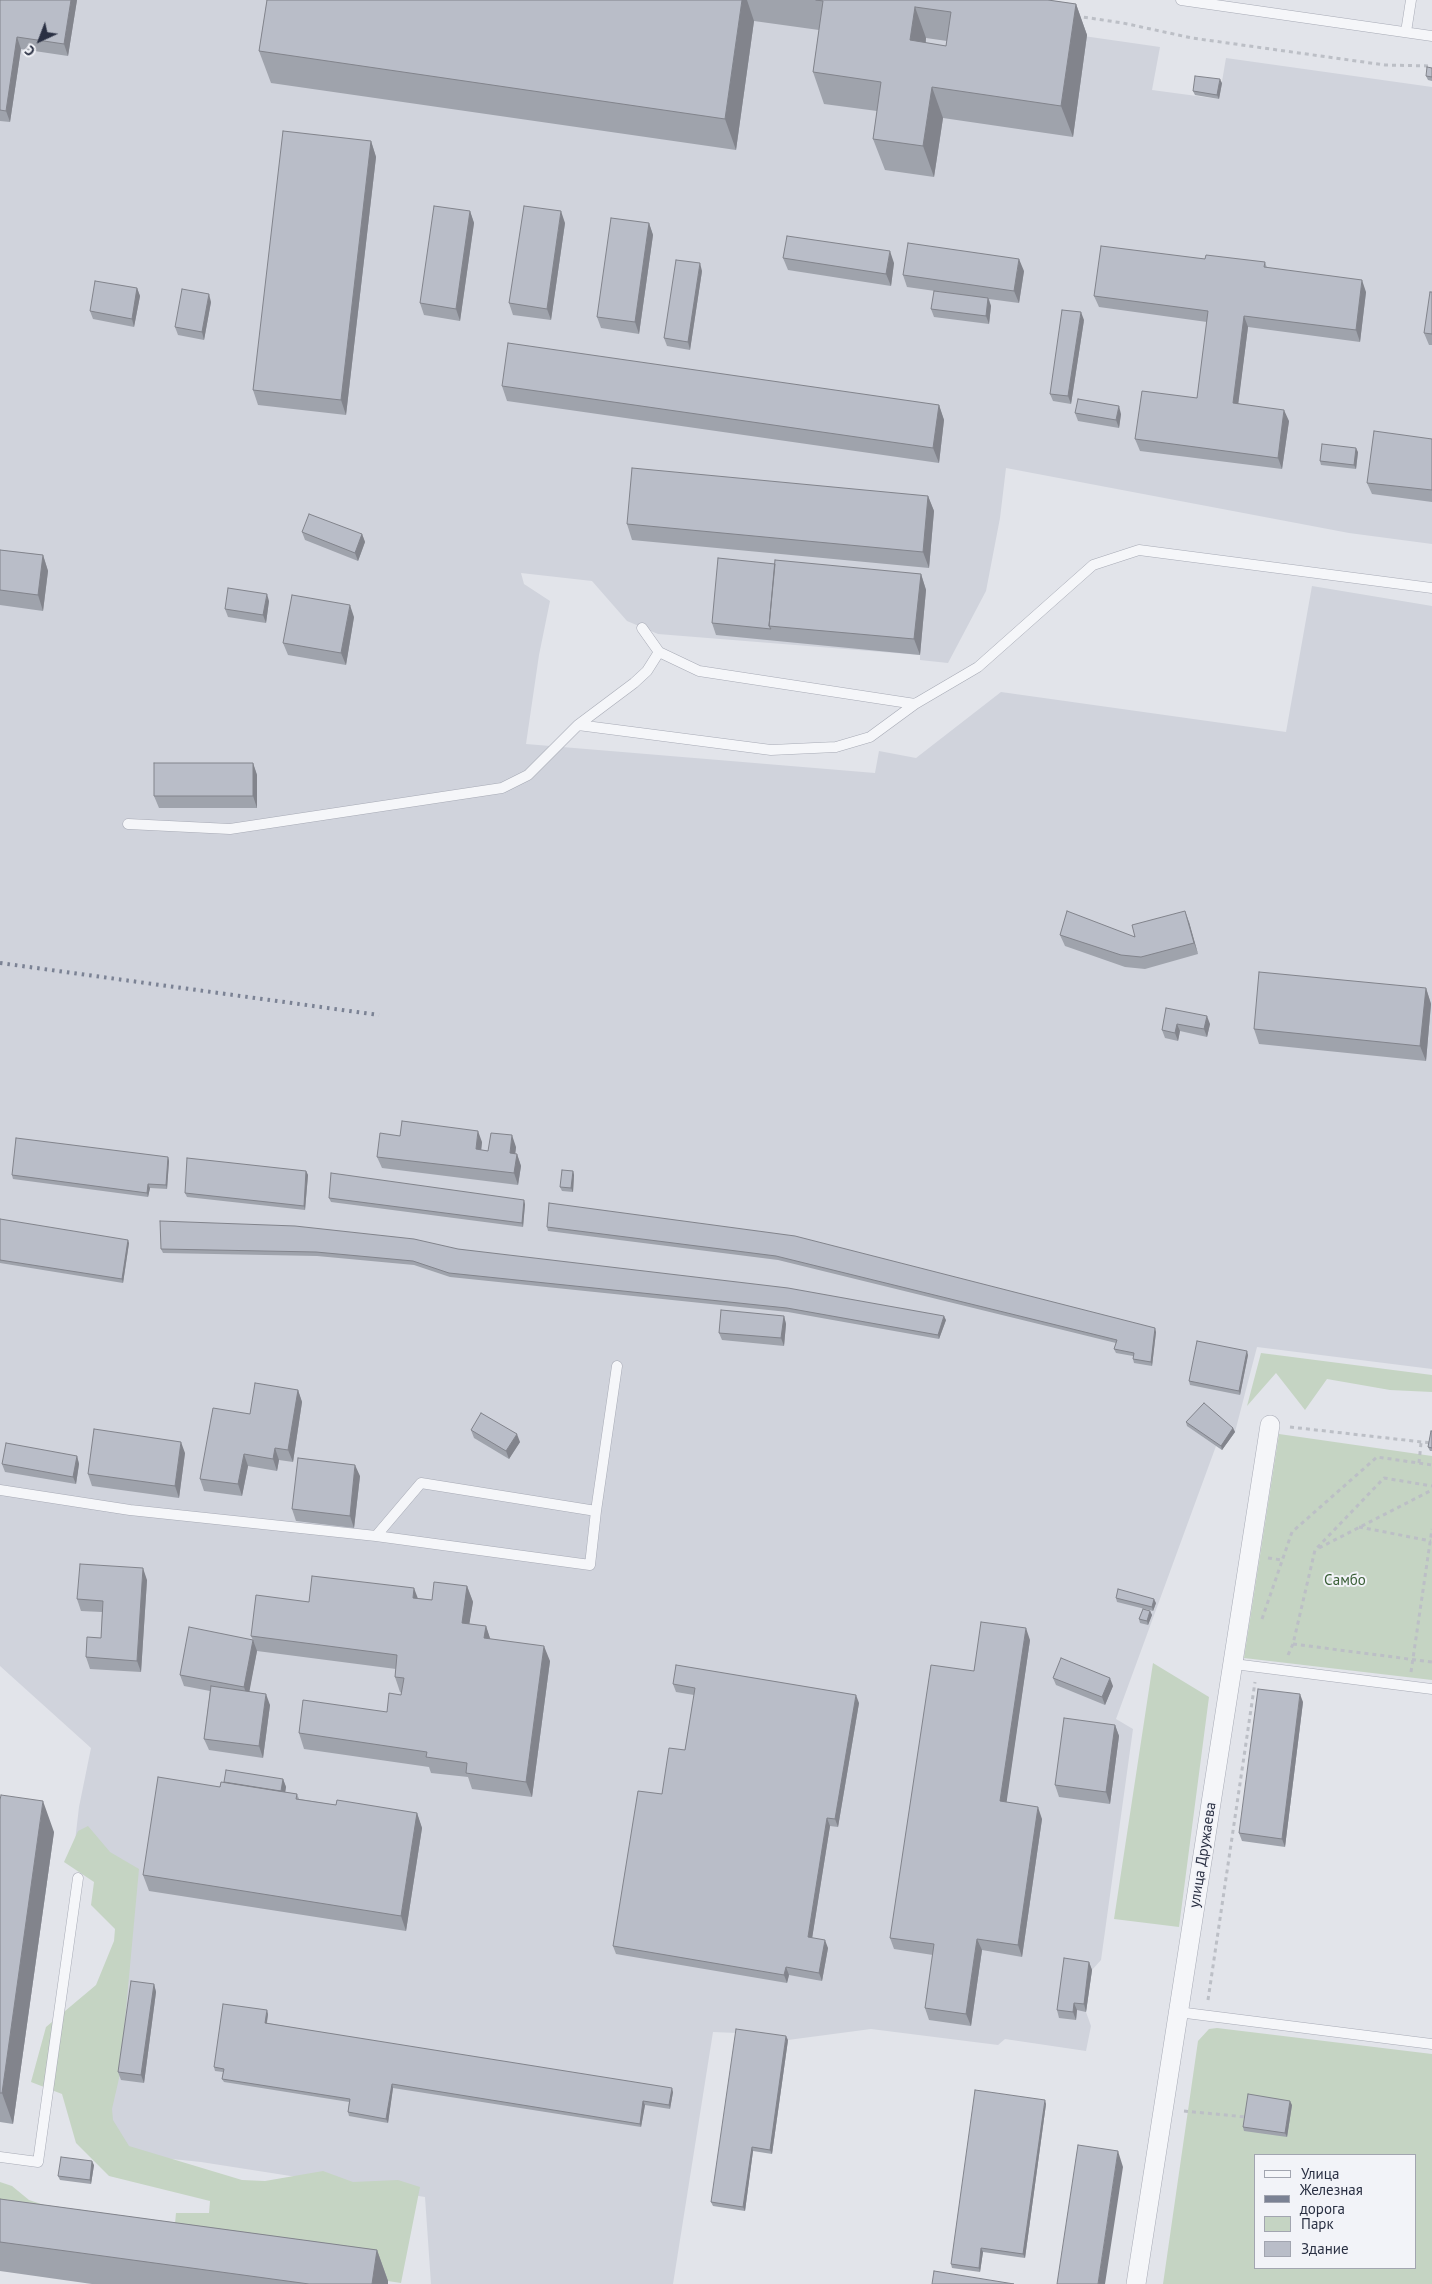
<!DOCTYPE html>
<html>
<head>
<meta charset="utf-8">
<style>
  body { margin:0 }
  #map { position:relative; width:1432px; height:2284px; overflow:hidden; background:#e2e4ea; font-family:"PT Sans",sans-serif }
  canvas { display:block }
  .legend { position:absolute; left:1254px; top:2154px; width:162px; height:115px; box-sizing:border-box; background:#f2f3f8; border:1px solid #a2a5b0; margin:0; padding:6px 9px; list-style:none; font-size:15px; color:#2a3043 }
  .legend li { display:flex; align-items:center; gap:10px; height:25px }
  .legend b { width:25px; border:1px solid #a2a5b0 }
  .north { position:absolute; left:15px; top:15px; width:50px; height:50px; -webkit-text-stroke:4px #f2f3f8; paint-order:stroke; rotate:223deg; font-size:14px; font-weight:700; line-height:20px; text-align:center; color:#2a3043 }
  .north::after { content:''; display:block; margin:auto; width:18px; height:22px; background:#2a3043; clip-path:polygon(50% 0,100% 100%,50% 72%,0 100%) }
</style>
</head>
<body>
<div id="map">
<canvas width="1432" height="2284"></canvas>
<ul class="legend">
<li><b style="height:6px;background:#f5f6f9"></b>Улица</li>
<li><b style="height:6px;background:#7b8294"></b>Железная дорога</li>
<li><b style="height:14px;background:#c5d4c3"></b>Парк</li>
<li><b style="height:14px;background:#b9bdc8"></b>Здание</li>
</ul>
<div class="north">С</div>
</div>
<script>
const ctx = document.querySelector('canvas').getContext('2d');
ctx.lineJoin = 'round';
function paint(path, color) { ctx.fillStyle = color; ctx.fill(path, 'evenodd'); }
const toPath = rows => new Path2D(rows.map(r => 'M' + r).join(''));
function trace(path, color, width, dash) { ctx.strokeStyle = color; ctx.lineWidth = width; ctx.lineCap = dash ? 'butt' : 'round'; ctx.setLineDash(dash || []); ctx.stroke(path); }
function label(font, color, halo, rows, align = 'center') {
  ctx.font = font + ' "PT Sans",sans-serif'; ctx.lineWidth = 4; ctx.setLineDash([]); ctx.textBaseline = 'middle'; ctx.strokeStyle = halo; ctx.fillStyle = color; for (const [text, x, y, turn = 0] of rows) {
    ctx.save(); ctx.translate(x, y); ctx.rotate((+turn || 0) * Math.PI / 180); ctx.textAlign = isNaN(turn) ? turn : align; if (halo) ctx.strokeText(text, 0, 0); ctx.fillText(text, 0, 0); ctx.restore();
  }
}
paint(toPath([
  [0,0,833,0,1160,47,1152,90,1219,99,1226,58,1432,87,1432,544,1349,533,1006,468,1000,518,986,591,948,663,920,660,920,655,658,634,627,621,592,581,521,573,524,584,550,601,539,655,526,744,875,773,879,751,916,758,1001,692,1286,732,1312,586,1432,606,1432,1369,1257,1347,1235,1432,1222,1450,1216,1446,1116,1719,1133,1729,1101,1960,1092,1970,1086,2012,1091,2026,1086,2051,1005,2039,998,2045,871,2029,788,2040,737,2033,713,2032,673,2284,431,2284,425,2197,201,2162,95,2151,130,1876,72,1867,79,1807,91,1748,0,1666]
]), '#d0d3dc');
paint(toPath([
  [1261,1353,1432,1375,1432,1392,1390,1390,1327,1379,1305,1410,1276,1373,1247,1406],
  [1279,1434,1432,1456,1432,1680,1244,1658],
  [1153,1663,1209,1697,1179,1927,1114,1919],
  [88,1826,110,1852,139,1869,120,2074,112,2109,113,2120,129,2146,242,2180,265,2181,323,2171,353,2182,398,2180,420,2187,401,2283,0,2223,0,2182,12,2186,29,2200,80,2217,175,2224,176,2213,209,2213,210,2201,109,2176,76,2143,62,2094,31,2082,46,2027,96,1985,114,1941,115,1929,91,1905,94,1882,64,1862,78,1831],
  [1217,2028,1432,2054,1432,2284,1163,2284,1198,2041,1209,2029],
  [1256,2155,1416,2155,1416,2268,1256,2268]
]), '#c5d4c3');
const lane = toPath([
  [1181,0,1432,36],
  [1406,32,1411,0],
  [642,628,659,652,699,671,915,704,978,667,1093,565,1139,550,1432,588],
  [578,725,771,750,836,747,870,737,915,704],
  [128,824,230,829,502,788,528,775,578,725,634,683,647,671,659,652],
  [0,1490,130,1510,376,1536,590,1565,596,1511,421,1483,376,1536],
  [596,1511,617,1366],
  [1234,1664,1432,1689],
  [1178,2012,1432,2044],
  [0,2157,38,2162,78,1878]
]);
const street = toPath([
  [1136,2284,1270,1425]
]);
trace(lane, '#a7aab5', 11);
trace(street, '#a7aab5', 20);
trace(toPath([
  [1076,16,1123,23,1192,38,1385,65,1432,66],
  [1290,1427,1431,1443],
  [1419,1463,1421,1443],
  [1359,1527,1431,1541],
  [1319,1548,1432,1490],
  [1268,1558,1282,1560],
  [1262,1619,1292,1532,1377,1457,1432,1465],
  [1293,1644,1432,1662],
  [1288,1655,1293,1644,1315,1550,1384,1478,1432,1486],
  [1411,1672,1432,1529],
  [1208,2000,1255,1682],
  [1184,2111,1246,2117]
]), '#bcbfc6', 3, [4, 4]);
trace(lane, '#f5f6f9', 10);
trace(street, '#f5f6f9', 19);
trace(toPath([
  [0,963,379,1015]
]), '#7b8294', 4, [2.5, 5]);
paint(toPath([
  [0,0,77,0,68,56,21,49,10,122,0,121],
  [267,0,1048,0,1076,4,1087,35,1073,137,943,118,934,177,885,170,873,139,877,111,824,104,813,72,819,30,754,21,736,150,271,83,259,51],
  [926,38,947,41,946,46,926,43],
  [1432,68,1432,81,1428,80,1426,76],
  [1222,83,1219,99,1195,95,1193,91],
  [371,141,376,157,346,415,258,405,253,390],
  [470,211,474,223,460,321,424,315,420,303],
  [565,223,551,320,513,315,509,303],
  [649,223,653,235,639,334,601,328,597,317],
  [783,258,894,263,891,286,788,270],
  [1205,259,1265,262,1267,268,1366,292,1360,342,1248,327,1238,403,1289,421,1282,469,1140,451,1135,439,1197,398,1207,322,1099,307,1094,296],
  [702,271,690,350,667,346,664,338],
  [1024,271,1019,303,989,299,991,306,989,324,934,317,931,309,963,295,907,287,903,275],
  [137,288,140,296,134,327,93,319,90,311],
  [1432,292,1432,345,1429,345,1424,333],
  [211,302,204,340,178,335,175,327],
  [1084,320,1071,404,1053,401,1050,394],
  [502,386,939,405,944,420,939,463,507,401],
  [1075,413,1121,414,1119,428,1078,421],
  [1432,439,1432,502,1372,494,1367,483],
  [1358,452,1356,469,1321,465,1320,461],
  [928,496,934,511,929,568,632,540,627,524],
  [302,532,362,534,365,542,358,561,305,540],
  [0,550,43,555,48,571,43,611,0,605],
  [775,564,921,574,926,590,920,655,716,635,712,623],
  [269,601,266,623,228,617,225,609],
  [354,617,346,665,288,655,283,643],
  [253,763,257,775,257,808,159,808,154,796],
  [1189,922,1198,954,1145,969,1125,967,1065,946,1060,935,1135,937],
  [1426,988,1431,1004,1426,1061,1259,1044,1254,1029],
  [1166,1008,1210,1024,1207,1037,1180,1031,1178,1041,1165,1038,1162,1030],
  [400,1136,482,1142,481,1150,488,1151,516,1147,515,1154,517,1154,521,1166,518,1185,382,1168,377,1157],
  [168,1157,169,1161,167,1189,150,1188,148,1197,13,1179,12,1175],
  [306,1171,308,1175,305,1210,187,1197,185,1193],
  [573,1171,574,1175,573,1192,562,1191,560,1187],
  [329,1198,525,1204,523,1227,331,1202],
  [549,1203,1156,1332,1152,1366,1134,1363,1133,1359,1133,1356,1116,1353,1114,1349,1116,1343,778,1260,548,1231,547,1227],
  [0,1219,129,1243,123,1283,0,1263],
  [161,1249,458,1249,946,1320,939,1339,788,1312,450,1277,414,1265,317,1256,163,1253],
  [784,1316,786,1324,784,1346,722,1340,719,1333],
  [1248,1355,1240,1395,1190,1385,1189,1381],
  [298,1390,302,1402,293,1462,279,1460,277,1471,248,1466,242,1496,204,1491,200,1479,250,1414],
  [1186,1422,1233,1428,1235,1432,1222,1450,1187,1426],
  [471,1430,520,1442,509,1459,474,1438],
  [1432,1431,1432,1451,1430,1451,1428,1447],
  [185,1453,179,1498,92,1486,88,1474],
  [77,1456,79,1464,76,1484,5,1472,2,1464],
  [360,1476,354,1528,296,1521,292,1509],
  [147,1580,141,1672,90,1669,86,1657,101,1638,102,1612,81,1611,77,1599],
  [467,1586,473,1602,469,1624,486,1626,490,1639,550,1661,532,1797,472,1789,468,1777,431,1773,429,1767,304,1749,299,1733,387,1712,401,1695,402,1693,400,1692,395,1677,396,1669,257,1651,249,1691,270,1705,263,1758,209,1750,204,1739,210,1691,184,1686,180,1675,253,1640,251,1636,309,1602,418,1598,432,1600],
  [1116,1598,1156,1603,1153,1611,1117,1602],
  [1150,1611,1152,1615,1148,1625,1140,1623,1139,1619],
  [1030,1640,1006,1802,1042,1819,1022,1957,982,1950,971,2026,929,2020,925,2008,933,1955,894,1949,890,1938,974,1671],
  [1053,1678,1113,1686,1105,1705,1056,1685],
  [673,1684,859,1703,838,1827,830,1826,812,1938,828,1948,822,1981,789,1975,787,1983,616,1954,613,1946,662,1794,685,1750,694,1695,676,1692],
  [1303,1702,1285,1847,1242,1841,1239,1833],
  [1115,1725,1119,1736,1110,1804,1059,1797,1055,1785],
  [283,1779,286,1787,285,1792,297,1794,299,1799,336,1805,417,1813,422,1828,406,1931,149,1891,143,1875,224,1782],
  [0,1800,54,1832,13,2124,0,2122],
  [1089,1962,1092,1970,1086,2012,1077,2010,1076,2020,1059,2018,1057,2010],
  [154,1984,156,1992,144,2083,121,2080,118,2072],
  [268,2014,267,2023,673,2092,670,2109,645,2105,641,2127,393,2088,388,2123,349,2116,348,2112,349,2102,224,2082,222,2079,223,2072,215,2071,214,2067],
  [788,2040,772,2154,753,2151,745,2211,713,2206,711,2202],
  [1046,2104,1025,2258,983,2252,980,2272,952,2268,951,2264],
  [1292,2105,1287,2137,1244,2131,1243,2127],
  [94,2165,91,2184,60,2180,58,2176],
  [0,2199,377,2250,388,2281,388,2284,92,2284,0,2271]
]), '#9fa3ac');
paint(toPath([
  [71,0,77,0,68,56,64,44],
  [742,0,747,0,754,21,736,150,725,119],
  [1076,4,1087,35,1073,137,1061,106],
  [915,7,926,38,922,72,910,40],
  [17,37,21,49,10,122,6,111],
  [1220,79,1222,83,1219,99,1217,95],
  [932,87,943,118,934,177,923,146],
  [371,141,376,157,346,415,341,400],
  [470,211,474,223,460,321,456,309],
  [561,211,565,223,551,320,547,309],
  [649,223,653,235,639,334,635,322],
  [890,251,894,263,891,286,886,274],
  [1019,259,1024,271,1019,303,1014,291],
  [700,263,702,271,690,350,688,342],
  [1362,280,1366,292,1360,342,1356,330],
  [137,288,140,296,134,327,132,319],
  [209,294,211,302,204,340,202,332],
  [988,298,991,306,989,324,986,316],
  [1081,312,1084,320,1071,404,1068,396],
  [1244,316,1248,327,1237,414,1233,403],
  [939,405,944,420,939,463,933,448],
  [1119,406,1121,414,1119,428,1116,420],
  [1284,410,1289,421,1282,469,1278,458],
  [1356,448,1358,452,1356,469,1354,465],
  [928,496,934,511,929,568,923,552],
  [362,534,365,542,358,561,355,553],
  [43,555,48,571,43,611,38,595],
  [921,574,926,590,920,655,914,639],
  [267,594,269,601,266,623,263,615],
  [350,605,354,617,346,665,341,653],
  [253,763,257,775,257,808,253,796],
  [1185,911,1189,922,1198,954,1194,943],
  [1426,988,1431,1004,1426,1061,1420,1046],
  [1207,1016,1210,1024,1207,1037,1204,1029],
  [1177,1024,1180,1031,1178,1041,1175,1033],
  [478,1131,482,1142,480,1161,476,1149],
  [512,1135,516,1147,514,1165,510,1153],
  [517,1154,521,1166,518,1185,514,1173],
  [168,1157,169,1161,167,1189,166,1185],
  [306,1171,308,1175,305,1210,304,1206],
  [573,1171,574,1175,573,1192,571,1188],
  [148,1184,150,1188,148,1197,147,1193],
  [524,1200,525,1204,523,1227,522,1223],
  [128,1240,129,1243,123,1283,122,1279],
  [784,1316,786,1324,784,1346,781,1338],
  [944,1316,946,1320,939,1339,938,1335],
  [1155,1328,1156,1332,1152,1366,1151,1362],
  [1247,1351,1248,1355,1240,1395,1239,1391],
  [298,1390,302,1402,293,1462,288,1450],
  [1233,1428,1235,1432,1222,1450,1221,1446],
  [517,1434,520,1442,509,1459,506,1451],
  [181,1442,185,1453,179,1498,175,1486],
  [275,1448,279,1460,277,1471,273,1459],
  [244,1454,248,1466,242,1496,238,1484],
  [77,1456,79,1464,76,1484,73,1477],
  [355,1465,360,1476,354,1528,350,1516],
  [143,1568,147,1580,141,1672,137,1661],
  [467,1586,473,1602,467,1638,462,1623],
  [414,1588,420,1604,413,1598],
  [1154,1599,1156,1603,1153,1611,1152,1607],
  [1150,1611,1152,1615,1148,1625,1147,1621],
  [486,1626,491,1641,484,1638],
  [1026,1628,1030,1640,1005,1813,1000,1801],
  [253,1640,257,1651,248,1699,244,1687],
  [544,1646,550,1661,532,1797,526,1782],
  [1110,1678,1113,1686,1105,1705,1102,1697],
  [266,1694,270,1705,263,1758,259,1746],
  [1300,1694,1303,1702,1285,1847,1282,1839],
  [856,1695,859,1703,838,1827,835,1819],
  [1115,1725,1119,1736,1110,1804,1106,1792],
  [283,1779,286,1787,283,1806,280,1798],
  [43,1801,54,1832,13,2124,2,2093],
  [1038,1807,1042,1819,1022,1957,1018,1945],
  [417,1813,422,1828,406,1931,401,1916],
  [827,1818,830,1826,811,1945,808,1937],
  [977,1939,982,1950,971,2026,966,2014],
  [825,1940,828,1948,822,1981,819,1973],
  [1089,1962,1092,1970,1086,2012,1084,2004],
  [786,1967,789,1975,787,1983,784,1975],
  [154,1984,156,1992,144,2083,141,2075],
  [1074,2003,1077,2010,1076,2020,1073,2012],
  [267,2010,268,2014,266,2027,265,2023],
  [786,2036,788,2040,772,2154,770,2150],
  [392,2084,393,2088,388,2123,386,2119],
  [672,2088,673,2092,670,2109,669,2105],
  [1045,2100,1046,2104,1025,2258,1023,2254],
  [643,2101,645,2105,641,2127,640,2124],
  [1290,2101,1292,2105,1287,2137,1285,2133],
  [752,2147,753,2151,745,2211,743,2207],
  [1118,2151,1123,2167,1105,2284,1098,2284],
  [92,2161,94,2165,91,2184,90,2180],
  [981,2248,983,2252,980,2272,979,2268],
  [377,2250,388,2281,388,2284,372,2284]
]), '#82848c');
const building = toPath([
  [0,0,71,0,64,44,17,37,6,111,0,110,0,0],
  [267,0,742,0,725,119,259,51,267,0],
  [816,0,1048,0,1076,4,1061,106,932,87,923,146,873,139,881,82,813,72,823,1,816,0],
  [915,7,951,12,946,46,910,40,915,7],
  [1427,67,1432,68,1432,77,1426,76,1427,67],
  [1195,76,1220,79,1217,95,1193,91,1195,76],
  [283,131,371,141,341,400,253,390,283,131],
  [434,206,470,211,456,309,420,303,434,206],
  [524,206,561,211,547,309,509,303,524,206],
  [611,218,649,223,635,322,597,317,611,218],
  [787,236,890,251,886,274,783,258,787,236],
  [908,243,1019,259,1014,291,903,275,908,243],
  [1101,246,1205,259,1206,255,1265,262,1264,267,1362,280,1356,330,1244,316,1233,403,1284,410,1278,458,1135,439,1142,391,1197,398,1208,311,1094,296,1101,246],
  [676,260,700,263,688,342,664,338,676,260],
  [95,281,137,288,132,319,90,311,95,281],
  [182,289,209,294,202,332,175,327,182,289],
  [934,291,988,298,986,316,931,309,934,291],
  [1430,292,1432,292,1432,334,1424,333,1430,292],
  [1062,310,1081,312,1068,396,1050,394,1062,310],
  [508,343,939,405,933,448,502,386,508,343],
  [1078,399,1119,406,1116,420,1075,413,1078,399],
  [1374,431,1432,439,1432,490,1367,483,1374,431],
  [1322,444,1356,448,1354,465,1320,461,1322,444],
  [632,468,928,496,923,552,627,524,632,468],
  [309,514,362,534,355,553,302,532,309,514],
  [0,550,43,555,38,595,0,590,0,550],
  [718,558,775,564,769,626,771,629,712,623,718,558],
  [775,560,921,574,914,639,769,626,775,560],
  [228,588,267,594,263,615,225,609,228,588],
  [292,595,350,605,341,653,283,643,292,595],
  [154,763,253,763,253,796,154,796,154,763],
  [1067,911,1135,937,1132,925,1185,911,1194,943,1141,957,1121,955,1060,935,1067,911],
  [1259,972,1426,988,1420,1046,1254,1029,1259,972],
  [1166,1008,1207,1016,1204,1029,1177,1024,1175,1033,1162,1030,1166,1008],
  [402,1121,478,1131,476,1149,488,1151,491,1133,512,1135,510,1153,517,1154,514,1173,377,1157,380,1133,400,1136,402,1121],
  [16,1138,168,1157,166,1185,148,1184,147,1193,12,1175,16,1138],
  [187,1158,306,1171,304,1206,185,1193,187,1158],
  [562,1170,573,1171,571,1188,560,1187,562,1170],
  [331,1173,524,1200,522,1223,329,1198,331,1173],
  [549,1203,795,1236,1155,1328,1151,1362,1133,1359,1134,1353,1114,1349,1117,1340,776,1256,547,1227,549,1203],
  [0,1219,128,1240,122,1279,0,1260,0,1219],
  [160,1221,295,1226,414,1239,458,1249,788,1288,944,1316,938,1335,787,1308,449,1273,413,1261,316,1252,161,1249,160,1221],
  [721,1310,784,1316,781,1338,719,1333,721,1310],
  [1197,1341,1247,1351,1239,1391,1189,1381,1197,1341],
  [255,1383,298,1390,288,1450,275,1448,273,1459,244,1454,238,1484,200,1479,213,1408,250,1414,255,1383],
  [1204,1403,1233,1428,1221,1446,1186,1422,1204,1403],
  [481,1413,517,1434,506,1451,471,1430,481,1413],
  [94,1429,181,1442,175,1486,88,1474,94,1429],
  [1431,1431,1432,1431,1432,1448,1428,1447,1431,1431],
  [6,1443,77,1456,73,1477,2,1464,6,1443],
  [298,1458,355,1465,350,1516,292,1509,298,1458],
  [80,1564,143,1568,137,1661,86,1657,87,1637,101,1638,103,1601,77,1599,80,1564],
  [312,1576,414,1588,413,1598,432,1600,434,1582,467,1586,462,1623,486,1626,484,1638,544,1646,526,1782,466,1773,467,1763,426,1757,427,1752,299,1733,303,1700,387,1712,389,1693,401,1695,404,1678,395,1677,397,1655,251,1636,256,1595,309,1602,312,1576],
  [1118,1589,1154,1599,1152,1607,1116,1598,1118,1589],
  [1143,1609,1150,1611,1147,1621,1139,1619,1143,1609],
  [981,1622,1026,1628,1000,1801,1038,1807,1018,1945,977,1939,966,2014,925,2008,934,1944,890,1938,931,1665,974,1671,981,1622],
  [189,1627,253,1640,244,1687,180,1675,189,1627],
  [1061,1658,1110,1678,1102,1697,1053,1678,1061,1658],
  [676,1665,856,1695,835,1819,827,1818,808,1937,825,1940,819,1973,786,1967,784,1975,613,1946,638,1791,662,1794,669,1748,685,1750,695,1688,673,1684,676,1665],
  [211,1686,266,1694,259,1746,204,1739,211,1686],
  [1258,1689,1300,1694,1282,1839,1239,1833,1258,1689],
  [1064,1718,1115,1725,1106,1792,1055,1785,1064,1718],
  [226,1770,283,1779,281,1791,224,1782,226,1770],
  [158,1777,220,1787,221,1782,297,1794,296,1799,336,1805,337,1800,417,1813,401,1916,143,1875,158,1777],
  [1,1795,43,1801,2,2093,0,2093,0,1800,1,1795],
  [1064,1958,1089,1962,1084,2004,1074,2003,1073,2012,1057,2010,1064,1958],
  [131,1981,154,1984,141,2075,118,2072,131,1981],
  [223,2004,267,2010,265,2023,672,2088,669,2105,643,2101,640,2124,392,2084,386,2119,348,2112,350,2099,222,2079,224,2069,214,2067,223,2004],
  [736,2029,786,2036,770,2150,752,2147,743,2207,711,2202,736,2029],
  [975,2090,1045,2100,1023,2254,981,2248,979,2268,951,2264,975,2090],
  [1248,2094,1290,2101,1285,2133,1243,2127,1248,2094],
  [1078,2145,1118,2151,1098,2284,1057,2284,1078,2145],
  [61,2157,92,2161,90,2180,58,2176,61,2157],
  [0,2199,377,2250,372,2284,309,2284,0,2242,0,2199],
  [934,2271,1014,2284,932,2284,934,2271]
]);
paint(building, '#b9bdc8');
trace(building, '#82848c', 1);
label('15px', '#3a5f37', '#f2f3f8', [
  ["Самбо",1345,1581]
]);
label('15px', '#2a3043', '#f2f3f8', [
  ["улица Дружаева",1203,1855,-81]
]);
</script>
</body>
</html>
